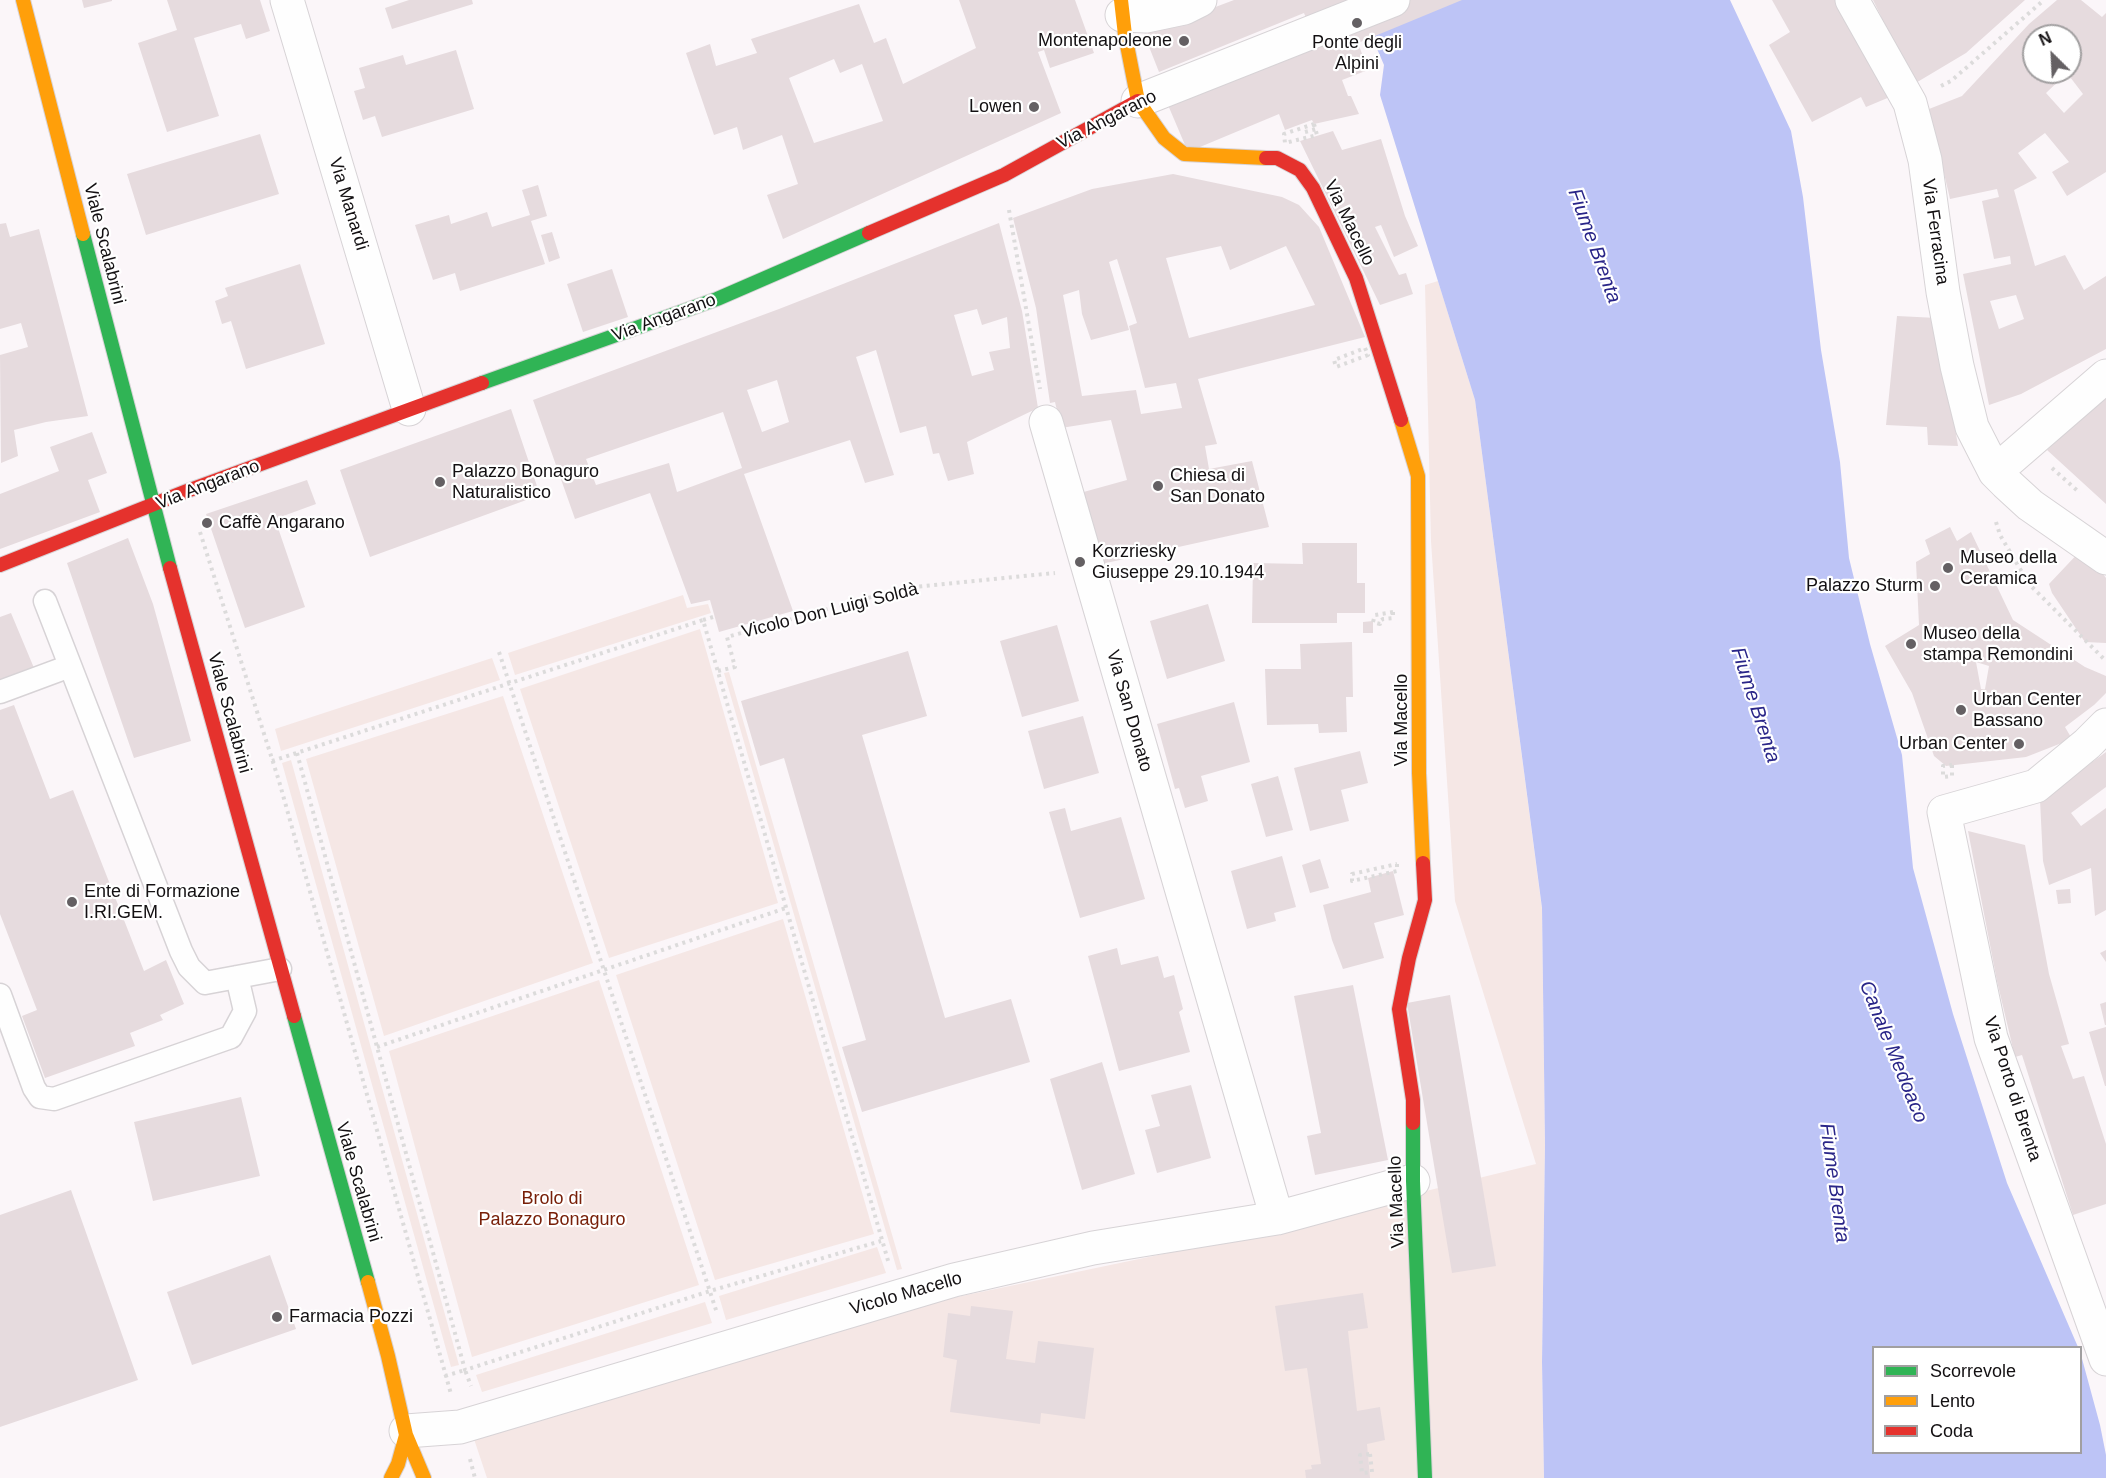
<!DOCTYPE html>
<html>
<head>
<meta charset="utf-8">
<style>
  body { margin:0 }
  #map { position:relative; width:2106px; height:1478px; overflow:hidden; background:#fbf6f9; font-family:Arial,sans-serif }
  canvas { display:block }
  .legend { position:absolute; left:1872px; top:1346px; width:210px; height:108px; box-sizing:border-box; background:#fff; border:2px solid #a19fa0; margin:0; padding:8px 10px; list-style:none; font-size:18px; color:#131012 }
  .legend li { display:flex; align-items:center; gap:12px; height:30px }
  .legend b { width:30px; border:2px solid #a19fa0 }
  .north { position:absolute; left:2022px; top:24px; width:60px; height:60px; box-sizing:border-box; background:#fff; border:2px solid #a19fa0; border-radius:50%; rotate:336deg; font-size:16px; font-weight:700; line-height:24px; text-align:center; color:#131012 }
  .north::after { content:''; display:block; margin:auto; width:21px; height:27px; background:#646063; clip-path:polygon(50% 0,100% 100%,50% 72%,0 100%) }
</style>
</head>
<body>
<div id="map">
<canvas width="2106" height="1478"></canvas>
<ul class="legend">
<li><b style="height:8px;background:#30b455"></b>Scorrevole</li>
<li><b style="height:8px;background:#ff9f0a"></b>Lento</li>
<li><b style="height:8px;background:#e5322d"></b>Coda</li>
</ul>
<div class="north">N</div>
</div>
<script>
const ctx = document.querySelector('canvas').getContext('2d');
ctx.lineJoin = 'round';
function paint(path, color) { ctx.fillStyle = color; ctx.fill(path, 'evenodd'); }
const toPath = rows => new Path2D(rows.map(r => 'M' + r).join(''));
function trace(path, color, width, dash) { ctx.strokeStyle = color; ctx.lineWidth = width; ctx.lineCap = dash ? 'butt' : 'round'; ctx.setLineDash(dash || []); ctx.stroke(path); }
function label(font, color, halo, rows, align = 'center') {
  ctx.font = font + ' Arial,sans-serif'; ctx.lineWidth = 4.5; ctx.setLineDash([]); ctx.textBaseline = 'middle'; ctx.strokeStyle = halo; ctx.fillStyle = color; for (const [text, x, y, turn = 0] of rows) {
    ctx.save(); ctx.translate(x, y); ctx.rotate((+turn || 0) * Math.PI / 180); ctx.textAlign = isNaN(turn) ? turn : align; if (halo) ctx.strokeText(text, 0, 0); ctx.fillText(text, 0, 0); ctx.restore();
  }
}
paint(toPath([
  [1438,281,1475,400,1542,909,1545,1145,1542,1362,1544,1478,487,1478,473,1436,890,1311,1206,1245,1536,1164,1455,901,1431,541,1425,285],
  [683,595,687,608,708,604,711,613,515,675,508,653],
  [700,629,778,903,609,958,520,689],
  [492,658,500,680,281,751,275,729],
  [729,672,902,1269,897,1270,724,673],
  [503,696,593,963,384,1036,306,759],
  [291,760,459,1365,451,1367,282,763],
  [783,919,874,1234,715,1280,616,975],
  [599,980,699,1285,472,1357,389,1051],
  [877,1247,886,1273,726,1320,719,1296],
  [705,1302,712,1323,482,1392,476,1375]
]), '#f5e7e5');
paint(toPath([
  [1356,0,1730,0,1738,17,1791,131,1803,197,1821,350,1840,462,1849,558,1870,644,1902,755,1913,868,1953,1014,2007,1183,2078,1347,1874,1348,1874,1452,2080,1452,2081,1355,2100,1425,2106,1455,2106,1478,1544,1478,1542,1362,1545,1145,1542,908,1475,400,1380,95,1384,65]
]), '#bdc4f6');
paint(toPath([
  [82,0,112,0,112,1,84,8],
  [167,0,260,0,270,31,246,39,241,24,194,38,219,116,167,132,138,43,177,30],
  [409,0,472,0,473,4,392,29,385,8],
  [959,0,1075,0,1094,53,1050,68,1044,50,1038,52,1061,113,783,239,767,195,798,184,782,135,743,150,737,127,714,135,686,53,710,44,716,66,757,53,751,39,859,4,874,43,886,38,903,84,976,48],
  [834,59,840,73,862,64,883,121,814,143,789,78],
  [1234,0,1462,0,1358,43,1368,70,1342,80,1348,96,1351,96,1359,114,1314,124,1312,120,1285,130,1279,114,1188,152,1168,105,1317,45,1304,13,1159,72,1144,34],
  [1772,0,1846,0,1897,94,1866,107,1861,97,1812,122,1769,45,1790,32],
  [1873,0,2025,0,1966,53,1914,84],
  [2057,0,2081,0,2102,17,2106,13,2106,172,2067,196,2052,172,2069,162,2045,133,2018,153,2037,178,2014,190,2035,266,2065,255,2084,290,2106,276,2106,349,2021,394,1989,405,1963,274,2011,264,2010,256,1994,259,1982,201,1999,197,1997,189,1950,199,1929,109,1962,96,2029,24],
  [2034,36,2070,36,2070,72,2034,72],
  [2067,73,2083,94,2064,113,2046,93],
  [2016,295,2024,319,1999,329,1990,301],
  [456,50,474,109,382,137,375,116,363,120,354,91,365,88,359,68,403,55,406,65],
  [1333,131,1342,150,1381,139,1405,216,1418,246,1394,257,1381,225,1375,227,1399,275,1406,273,1413,294,1380,305,1300,141],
  [260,134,279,194,146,235,127,174],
  [1173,174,1282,197,1299,205,1319,227,1365,337,1198,379,1217,444,1205,446,1209,469,1252,461,1269,527,1097,565,1080,493,1127,480,1111,420,1061,428,1055,402,1050,403,1036,308,1013,218,1092,189],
  [1221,246,1230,270,1286,246,1315,305,1189,338,1166,258],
  [1117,259,1137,323,1129,326,1145,388,1176,383,1182,408,1141,414,1136,390,1082,396,1063,295,1079,290,1082,314,1091,340,1129,330,1109,262],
  [538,185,547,216,531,221,545,264,460,291,455,273,433,280,415,225,449,215,451,224,487,212,492,227,530,215,522,190],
  [6,223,10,237,39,229,88,416,46,422,14,430,18,456,1,463,0,355,28,347,21,323,0,329,0,224],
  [999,223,1022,311,1038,408,967,442,974,474,948,481,939,453,933,454,926,426,900,433,876,350,856,357,894,475,865,483,850,440,744,474,793,611,719,632,710,600,691,604,650,493,575,519,533,400,779,309],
  [977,309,982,325,1007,317,1010,348,989,352,994,370,972,376,954,315],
  [777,380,789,422,762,432,747,390],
  [723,412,742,468,677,492,669,463,596,485,586,459],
  [552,232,560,258,549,262,541,235],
  [300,264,325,344,246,369,231,321,222,324,215,301,228,296,225,288],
  [612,269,628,317,583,332,567,284],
  [1897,316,1937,318,1958,446,1928,445,1927,427,1886,425],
  [2106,396,2106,504,2047,450],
  [511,409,540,495,370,557,340,470],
  [92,432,107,473,88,480,100,512,0,549,0,494,59,471,50,447],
  [307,480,316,504,275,519,305,607,245,628,206,514],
  [1950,527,1957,541,1971,532,2013,620,2085,667,2106,676,2106,693,2094,705,2065,727,2072,739,2026,757,1946,766,1934,756,1912,693,1885,646,1919,625,1916,562,1930,554,1925,540],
  [1976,662,1989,666,1985,689,1981,689],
  [128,538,153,604,191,741,134,758,67,563],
  [1302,543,1357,543,1357,583,1365,583,1365,613,1337,613,1337,623,1252,623,1253,563,1303,564],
  [2083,548,2106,578,2106,643,2085,642,2052,593,2049,584],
  [1208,604,1225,661,1167,679,1150,621],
  [11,613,34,668,0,682,0,617],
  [1373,621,1373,633,1363,633,1363,622],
  [1057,625,1079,701,1022,717,1000,641],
  [1352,642,1353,697,1346,697,1347,732,1319,733,1318,724,1267,725,1265,669,1301,669,1300,644],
  [908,651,927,716,862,735,945,1018,1011,999,1030,1062,862,1112,842,1047,866,1040,784,758,760,766,741,701],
  [1234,702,1250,762,1201,776,1208,801,1185,808,1179,788,1175,789,1157,724],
  [14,705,50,799,73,790,144,971,166,960,184,1004,160,1015,163,1020,130,1033,135,1046,45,1078,22,1016,37,1010,0,914,0,710],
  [1083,716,1099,773,1044,789,1028,731],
  [1360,751,1368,783,1341,790,1349,821,1310,831,1294,768],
  [2106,752,2106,787,2071,813,2081,826,2106,808,2106,910,2095,916,2091,868,2049,885,2043,861,2040,800],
  [1278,776,1293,830,1266,837,1251,784],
  [1065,808,1071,831,1121,817,1145,899,1080,918,1049,812],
  [1968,831,2025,845,2049,974,2069,1044,2061,1046,2073,1079,2084,1076,2106,1144,2106,1204,2073,1215,2022,1055,2015,1057,1997,981],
  [1282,856,1296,907,1274,913,1276,921,1247,929,1231,871],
  [1320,859,1329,888,1310,893,1302,865],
  [1393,871,1404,915,1374,923,1384,958,1343,969,1332,940,1323,905,1371,892,1368,878],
  [2070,889,2071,903,2058,904,2056,890],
  [1117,948,1121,965,1158,956,1164,978,1174,975,1183,1009,1179,1012,1190,1052,1119,1071,1088,956],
  [2106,950,2106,962,2100,953],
  [1353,985,1388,1160,1315,1175,1307,1136,1321,1133,1294,996],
  [1450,995,1496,1266,1452,1273,1407,1003],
  [2106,1002,2106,1025,2105,1025,2100,1004],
  [2106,1027,2106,1086,2105,1086,2089,1032],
  [1102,1062,1135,1174,1082,1190,1050,1079],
  [1191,1085,1211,1158,1157,1173,1145,1130,1160,1126,1151,1095],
  [241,1097,260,1176,153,1201,134,1122],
  [71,1190,138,1380,0,1427,0,1215],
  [270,1255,296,1329,192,1365,167,1292],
  [1363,1293,1368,1328,1348,1331,1357,1411,1380,1407,1385,1440,1367,1444,1370,1478,1306,1478,1305,1470,1312,1469,1311,1465,1321,1464,1307,1368,1285,1371,1275,1306],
  [971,1306,1013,1311,1006,1359,1035,1363,1038,1341,1094,1348,1085,1419,1041,1413,1040,1424,950,1412,957,1360,943,1357,948,1313,970,1316]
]), '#e6dbde');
const lane = toPath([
  [45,601,181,951,189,967,205,983,280,969],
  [0,692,70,666],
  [0,995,34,1088,40,1097,54,1099,231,1037,245,1011,237,977]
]);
const street = toPath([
  [287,0,409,409],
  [1852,0,1910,103,1925,160,1943,292,1957,366,1972,427,1995,472,2006,483,2030,505,2106,558],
  [1122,15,1146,16,1184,8,1200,0],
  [1138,101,1393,0],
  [1046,422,1277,1218],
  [1995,472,2106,376],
  [2106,725,2087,744,2036,786,1944,812,1991,1038,2106,1359],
  [406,1431,460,1427,954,1280,1093,1248,1277,1218,1413,1181]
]);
const fast = toPath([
  [83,234,170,568],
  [482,383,717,299,869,233],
  [294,1016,368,1282],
  [1413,1123,1413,1181,1425,1478]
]);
const slow = toPath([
  [23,0,83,234],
  [1121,0,1125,35,1138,101,1164,138,1184,154,1266,158],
  [1401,420,1418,476,1419,773,1423,863],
  [368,1282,388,1356,406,1435,424,1478],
  [391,1478,398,1464,406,1435]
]);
const jam = toPath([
  [1266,158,1277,158,1300,170,1313,188,1356,278,1401,420],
  [869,233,1004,175,1138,101],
  [0,565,187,491,482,383],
  [170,568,294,1016],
  [1413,1123,1413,1100,1399,1009,1409,958,1425,900,1423,863]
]);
trace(lane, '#d7d3d6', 25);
trace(street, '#d7d3d6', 35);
trace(fast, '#d7d3d6', 16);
trace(slow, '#d7d3d6', 16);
trace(jam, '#d7d3d6', 16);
trace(toPath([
  [1941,86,1951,81,2044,0],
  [1314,124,1317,135,1285,143,1284,134,1314,124],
  [1305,132,1316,129],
  [1009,210,1040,389],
  [1365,348,1368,355,1336,367,1334,360,1365,348],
  [2052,468,2080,493],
  [1996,522,2000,535,2029,584,2106,661],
  [200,532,279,781,451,1394],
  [1393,612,1393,618,1383,619,1380,621,1380,624,1373,622,1375,615,1393,612],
  [703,620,713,617],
  [499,652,717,1313],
  [718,671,735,667,727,637,904,588,1055,573],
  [297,753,465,1370,710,1291,881,1241],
  [272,761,703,620,889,1264],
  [1952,765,1952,776,1943,777,1943,766,1952,765],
  [1397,864,1397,871,1352,881,1352,874,1397,864],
  [377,1047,786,908],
  [445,1376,465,1370,471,1386],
  [1370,1454,1372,1472,1362,1473,1360,1455,1370,1454],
  [470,1459,475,1478]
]), '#dcdbdb', 4, [3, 4.5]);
trace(lane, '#fefefe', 22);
trace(street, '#fefefe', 33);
trace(fast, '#30b455', 14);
trace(slow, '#ff9f0a', 14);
trace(jam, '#e5322d', 14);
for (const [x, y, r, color] of [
  [1357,23,6,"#646063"],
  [1184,41,6,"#646063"],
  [1034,107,6,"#646063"],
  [440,482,6,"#646063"],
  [1158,486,6,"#646063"],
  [207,523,6,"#646063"],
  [1080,562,6,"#646063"],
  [1948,568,6,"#646063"],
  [1935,586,6,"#646063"],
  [1911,644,6,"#646063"],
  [1961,710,6,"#646063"],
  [2019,744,6,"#646063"],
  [72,902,6,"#646063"],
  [277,1317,6,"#646063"]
]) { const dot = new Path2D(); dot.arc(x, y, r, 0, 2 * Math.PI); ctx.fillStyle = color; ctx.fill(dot); trace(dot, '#fff', 2); }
label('18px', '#131012', '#fff', [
  ["Montenapoleone",1172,41,"right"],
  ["Ponte degli",1357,43,"center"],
  ["Alpini",1357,64,"center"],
  ["Lowen",1022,107,"right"],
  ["Palazzo Bonaguro",452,472],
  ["Naturalistico",452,493],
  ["Chiesa di",1170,476],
  ["San Donato",1170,497],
  ["Caffè Angarano",219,523],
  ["Korzriesky",1092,552],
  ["Giuseppe 29.10.1944",1092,573],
  ["Museo della",1960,558],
  ["Ceramica",1960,579],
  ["Palazzo Sturm",1923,586,"right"],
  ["Museo della",1923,634],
  ["stampa Remondini",1923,655],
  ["Urban Center",1973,700],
  ["Bassano",1973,721],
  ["Urban Center",2007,744,"right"],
  ["Ente di Formazione",84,892],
  ["I.RI.GEM.",84,913],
  ["Farmacia Pozzi",289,1317]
], 'left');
label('18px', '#131012', '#fff', [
  ["Via Angarano",1107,120,-27],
  ["Via Manardi",348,204,73],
  ["Via Macello",1349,223,64],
  ["Via Ferracina",1935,232,82],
  ["Viale Scalabrini",104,244,76],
  ["Via Angarano",664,318,-20],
  ["Via Angarano",208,485,-21],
  ["Vicolo Don Luigi Soldà",830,611,-14],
  ["Via San Donato",1129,711,74],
  ["Viale Scalabrini",229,713,75],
  ["Via Macello",1402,720,-90],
  ["Via Porto di Brenta",2012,1089,72],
  ["Viale Scalabrini",358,1182,74],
  ["Via Macello",1397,1202,-92],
  ["Vicolo Macello",906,1294,-16]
]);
label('18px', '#782009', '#fff', [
  ["Brolo di",552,1199],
  ["Palazzo Bonaguro",552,1220]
]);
label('italic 20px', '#292588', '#fff', [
  ["Fiume Brenta",1594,246,70],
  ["Fiume Brenta",1755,705,72],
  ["Canale Medoaco",1893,1052,68],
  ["Fiume Brenta",1834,1183,82]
]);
</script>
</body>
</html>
